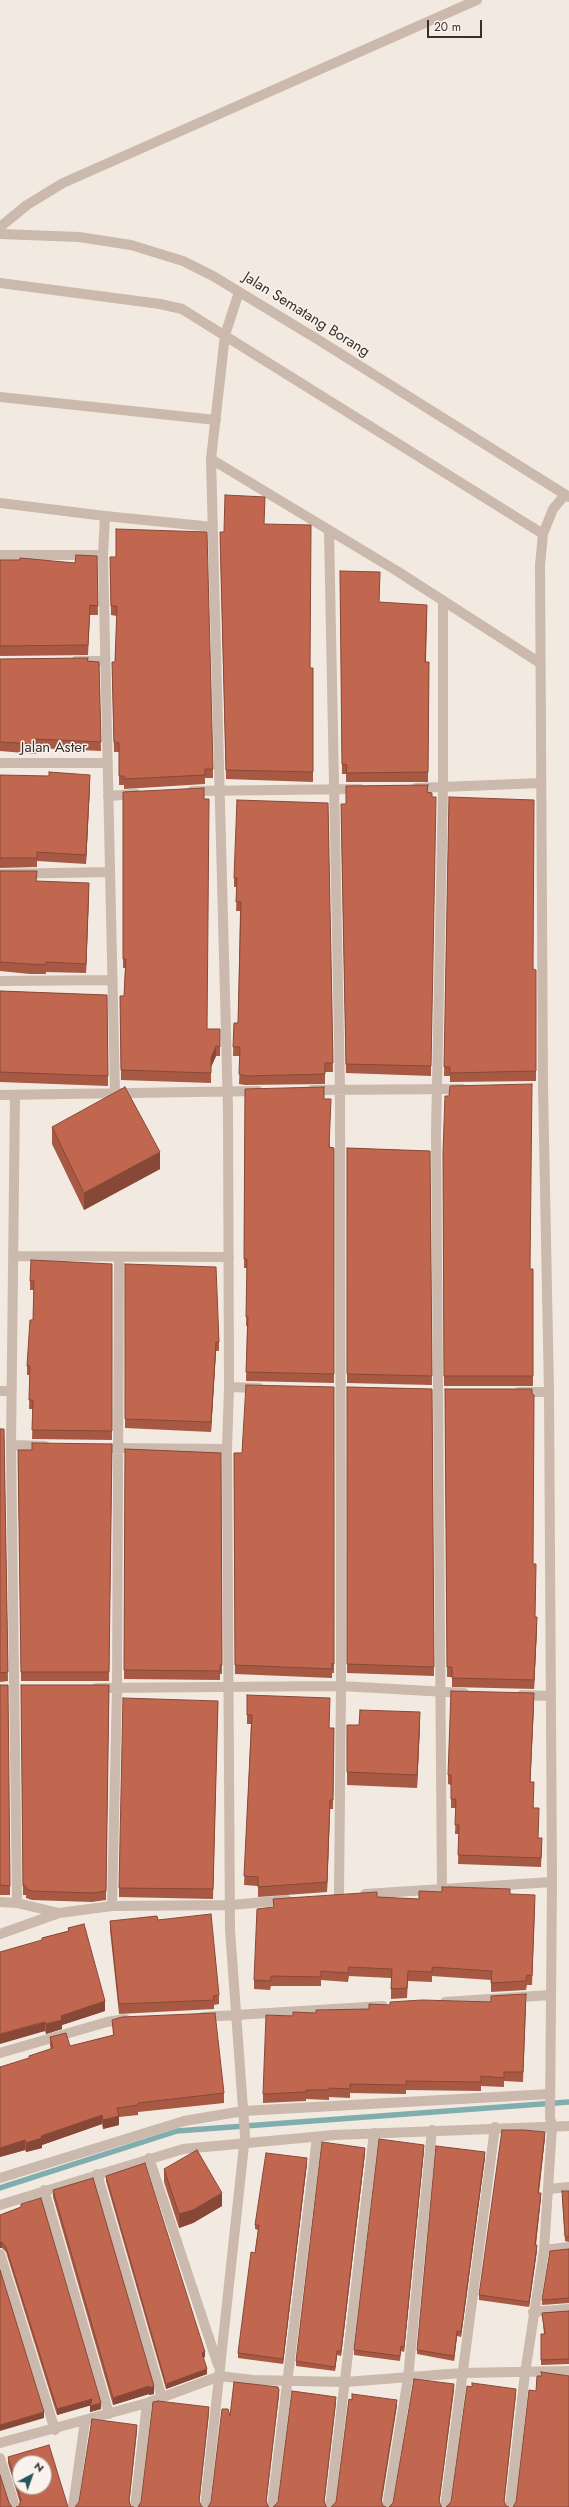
<!DOCTYPE html>
<html>
<head>
<meta charset="utf-8">
<style>
  body { margin:0 }
  #map { position:relative; width:569px; height:2507px; overflow:hidden; background:#f2e9e0; font-family:Jost,sans-serif }
  canvas { display:block }
  .north { position:absolute; left:12px; top:2455px; width:40px; height:40px; box-sizing:border-box; background:#faf3ed; border:1px solid #ada59f; border-radius:50%; rotate:41deg; font-size:11px; font-weight:700; line-height:16px; text-align:center; color:#392f2b }
  .north::after { content:''; display:block; margin:auto; width:14px; height:18px; background:#215759; clip-path:polygon(50% 0,100% 100%,50% 72%,0 100%) }
  .scale { position:absolute; left:427px; top:20px; width:55px; height:18px; box-sizing:border-box; border:2px solid #392f2b; border-top:0; padding-left:5px; font-size:12px; line-height:14px; white-space:nowrap; color:#392f2b; -webkit-text-stroke:3px #faf3ed; paint-order:stroke }
</style>
</head>
<body>
<div id="map">
<canvas width="569" height="2507"></canvas>
<div class="north">N</div>
<div class="scale">20 m</div>
</div>
<script>
const ctx = document.querySelector('canvas').getContext('2d');
ctx.lineJoin = 'round';
const toPath = rows => new Path2D(rows.map(r => 'M' + r).join(''));
function trace(path, color, width, dash) { ctx.strokeStyle = color; ctx.lineWidth = width; ctx.lineCap = dash ? 'butt' : 'round'; ctx.setLineDash(dash || []); ctx.stroke(path); }
function paint(path, color) { ctx.fillStyle = color; ctx.fill(path, 'evenodd'); }
function label(font, color, halo, rows, align = 'center') {
  ctx.font = font + ' Jost,sans-serif'; ctx.lineWidth = 3; ctx.setLineDash([]); ctx.textBaseline = 'middle'; ctx.strokeStyle = halo; ctx.fillStyle = color; for (const [text, x, y, turn = 0] of rows) {
    ctx.save(); ctx.translate(x, y); ctx.rotate((+turn || 0) * Math.PI / 180); ctx.textAlign = isNaN(turn) ? turn : align; if (halo) ctx.strokeText(text, 0, 0); ctx.fillText(text, 0, 0); ctx.restore();
  }
}
trace(toPath([
  [0,2188,177,2131,569,2102]
]), '#80aeaf', 5.5);
trace(toPath([
  [0,227,27,205,63,183,477,0],
  [0,283,160,304,182,309,543,534],
  [0,397,216,420],
  [211,459,397,571,540,663],
  [0,503,105,516],
  [329,530,340,1090,341,1686,339,1896],
  [0,555,103,555],
  [76,661,105,661],
  [0,763,107,763],
  [416,788,541,783],
  [192,791,360,789],
  [108,796,136,794],
  [0,874,110,872],
  [0,981,112,980],
  [312,1090,462,1089],
  [115,1093,103,555,105,516,213,527],
  [0,1095,258,1091],
  [15,1095,11,1445,17,1903],
  [13,1256,229,1257],
  [229,1387,259,1388],
  [0,1391,12,1391],
  [519,1392,549,1392],
  [11,1445,45,1446],
  [111,1448,227,1449],
  [96,1688,341,1686,464,1693],
  [522,1695,550,1696],
  [442,1890,436,1133,443,788,443,601],
  [365,1894,552,1882],
  [0,1902,17,1903,59,1913,112,1906,231,1905,287,1900],
  [112,1906,117,1688,119,1257],
  [0,1934,59,1913],
  [445,2002,550,1995],
  [203,2017,383,2006],
  [0,2053,107,2022,125,2019],
  [149,2158,218,2365],
  [97,2174,162,2398],
  [0,2178,184,2121,243,2111,550,2094],
  [549,2189,569,2187],
  [44,2190,109,2414],
  [0,2205,183,2149,334,2135,569,2126],
  [544,2250,569,2247],
  [0,2254,55,2430],
  [533,2312,569,2309],
  [0,2443,147,2403,220,2376,253,2380,345,2382,462,2373,569,2371],
  [0,2458,15,2507],
  [73,2507,85,2421],
  [135,2507,147,2403],
  [205,2507,245,2136,230,1930,227,1449,229,1387,228,1110,211,459,225,335,239,292],
  [272,2507,317,2137],
  [330,2507,374,2133],
  [387,2507,408,2378,432,2130],
  [445,2507,495,2127],
  [510,2507,525,2373,544,2250,552,2127,550,2117,552,1882,549,1392,543,1087,540,565,543,534,553,509,565,495]
]), '#cab9ac', 10);
trace(toPath([
  [0,234,79,237,131,245,183,261,213,276,317,339,569,497]
]), '#cab9ac', 10);
paint(toPath([
  [264,524,310,668,313,668,313,782,226,779,220,541,224,532],
  [97,556,98,615,90,615,88,655,0,656,0,560,75,563],
  [110,557,213,769,213,778,205,778,205,784,124,789,124,785,119,785,119,752,114,752,112,671,115,662,117,616,111,615],
  [340,571,380,581,379,602,427,614,426,662,429,662,428,782,346,782,346,774,342,774],
  [0,659,99,662,101,751,36,748,36,754,0,751],
  [0,775,90,784,86,864,37,861,37,867,0,868],
  [123,792,204,799,207,1029,220,1047,220,1056,216,1056,211,1067,211,1083,121,1080,120,996,124,996,125,968,123,968],
  [428,792,432,793,431,1076,346,1073,341,813,346,804],
  [449,797,533,969,536,970,536,1081,450,1082,450,1076,444,1076],
  [328,803,333,1072,325,1072,325,1084,245,1085,239,1084,240,1056,233,1056,234,1023,238,1023,240,911,236,911,237,887,234,887,234,878],
  [0,871,37,881,89,892,86,973,46,972,46,974,30,974,0,971],
  [0,991,107,995,108,1086,0,1082],
  [245,1089,324,1099,330,1147,334,1148,334,1383,246,1381,247,1326,246,1326,247,1268,244,1268],
  [52,1127,160,1169,84,1210,52,1144],
  [347,1148,430,1151,432,1385,347,1383],
  [443,1152,530,1269,533,1269,533,1386,444,1386],
  [112,1264,112,1440,32,1439,33,1409,29,1409,30,1375,27,1375,27,1366,33,1320,34,1290,30,1290,30,1281],
  [125,1264,219,1342,219,1351,216,1351,211,1432,125,1428],
  [334,1387,334,1673,332,1673,332,1678,235,1674,234,1453,242,1453],
  [347,1387,432,1389,434,1676,347,1673],
  [445,1389,533,1564,535,1617,537,1627,534,1689,452,1687,452,1677,447,1677],
  [0,1429,4,1429,8,1681,0,1682],
  [112,1444,109,1681,21,1681,18,1450,32,1450],
  [125,1449,221,1453,222,1674,220,1674,220,1680,124,1679],
  [0,1685,10,1886,10,1895,0,1895],
  [21,1685,109,1685,106,1900,92,1902,32,1900,26,1898,26,1895,23,1895],
  [247,1695,330,1728,334,1728,333,1809,330,1809,327,1892,258,1897,258,1886,244,1885,251,1724,247,1724],
  [218,1701,213,1899,119,1897,119,1888],
  [534,1702,530,1782,538,1838,542,1847,541,1867,458,1864,459,1834,455,1834,456,1808,451,1808,451,1785,448,1784,448,1775],
  [347,1725,420,1725,417,1788,347,1785],
  [510,1894,535,1904,532,1985,527,1985,526,1990,491,1992,491,1980,432,1976,432,1982,408,1981,407,1998,391,1999,391,1978,349,1976,348,1982,321,1980,321,1986,271,1986,270,1990,254,1989,254,1980,377,1897,419,1899],
  [158,1920,219,1995,219,2004,214,2005,214,2009,119,2014,110,1930,110,1921],
  [68,1928,105,2011,62,2025,62,2029,46,2034,45,2031,40,2032,42,1938,68,1931],
  [526,2003,523,2082,504,2081,504,2087,481,2086,481,2091,406,2090,406,2094,350,2093,350,2098,329,2097,329,2100,306,2099,306,2101,263,2103,263,2094,293,2016,316,2013,369,2009,390,2005],
  [112,2020,224,2093,224,2103,138,2112,138,2115,119,2117,119,2125,103,2129,102,2124,42,2145,42,2148,26,2152,25,2150,0,2157,29,2059,29,2056,51,2049,50,2046,50,2037,70,2046,113,2035],
  [545,2137,539,2193,541,2197,536,2245,537,2250,529,2307,479,2300,479,2295],
  [424,2149,404,2352,401,2351,400,2361,354,2355,354,2350],
  [365,2153,341,2356,337,2355,335,2371,296,2366,296,2361],
  [485,2157,461,2337,457,2336,454,2361,417,2354,417,2350],
  [307,2163,283,2364,238,2358,238,2353,255,2253,258,2230,255,2229,255,2225],
  [164,2169,222,2206,193,2223,179,2228,164,2182],
  [106,2176,205,2357,203,2358,207,2374,166,2389,106,2181],
  [53,2190,154,2394,149,2395,149,2394,113,2405,53,2197],
  [569,2191,569,2242,565,2241,562,2196],
  [21,2204,101,2409,90,2412,91,2405,57,2415,6,2252,2,2248,0,2248,0,2215,21,2207],
  [569,2249,569,2303,542,2305,542,2300],
  [569,2311,569,2364,541,2365,541,2334,544,2334,542,2313],
  [8,2457,68,2507,19,2506,20,2503,8,2463]
]), '#a75944');
paint(toPath([
  [90,775,90,784,86,864,86,855],
  [89,883,89,892,86,973,86,964],
  [216,1046,216,1056,211,1067,211,1083,211,1058],
  [160,1152,160,1169,84,1210,84,1193],
  [216,1342,216,1351,211,1432,211,1422],
  [537,1617,537,1627,534,1689,534,1680],
  [534,1693,534,1702,530,1791,530,1782],
  [420,1712,420,1725,417,1788,417,1775],
  [330,1800,330,1809,327,1892,327,1882],
  [105,2001,105,2011,62,2025,62,2029,46,2034,46,2024,61,2016],
  [45,2022,45,2031,0,2044,0,2034],
  [102,2115,102,2124,42,2145,42,2148,26,2152,26,2143,41,2136],
  [119,2116,119,2125,103,2129,103,2120],
  [545,2132,545,2137,538,2198,538,2193],
  [25,2140,25,2150,0,2157,0,2148],
  [424,2145,424,2149,404,2352,404,2347],
  [365,2148,365,2153,341,2356,341,2351],
  [485,2152,485,2157,461,2337,461,2332],
  [307,2158,307,2163,283,2364,283,2359],
  [222,2193,222,2206,193,2223,179,2228,179,2214],
  [541,2193,541,2197,535,2250,535,2245],
  [2,2242,2,2248,0,2248,0,2243],
  [537,2245,537,2250,529,2307,529,2302],
  [457,2331,457,2336,454,2361,454,2356],
  [337,2351,337,2355,335,2371,335,2367],
  [205,2352,205,2357,202,2358,202,2353],
  [207,2369,207,2374,166,2389,166,2384],
  [454,2384,454,2390,439,2506,439,2501],
  [149,2386,154,2386,154,2394,149,2395,149,2394,113,2405,113,2398],
  [516,2389,516,2394,504,2506,504,2501],
  [279,2390,279,2395,266,2506,266,2501],
  [336,2397,336,2403,324,2506,324,2501],
  [92,2399,92,2405,57,2415,57,2409],
  [397,2400,397,2406,381,2506,381,2500],
  [101,2403,101,2409,90,2412,90,2406],
  [209,2407,209,2413,199,2506,199,2501],
  [44,2412,44,2418,0,2431,0,2425],
  [137,2425,137,2431,129,2506,129,2501]
]), '#884837');
const building = toPath([
  [225,495,265,497,264,524,311,525,310,668,313,668,313,772,226,770,220,532,224,532,225,495],
  [116,529,207,532,213,769,205,769,205,775,124,779,124,776,119,776,119,743,114,742,112,662,115,662,117,606,111,606,110,557,116,557,116,529],
  [76,555,97,556,98,606,90,605,88,645,0,646,0,560,20,560,20,558,75,563,76,555],
  [340,571,380,572,379,602,427,605,425,662,429,662,428,772,346,773,347,765,342,764,340,571],
  [88,658,87,661,99,662,101,742,36,739,36,744,0,742,0,659,88,658],
  [49,772,90,775,86,855,37,852,37,858,0,858,0,775,49,776,49,772],
  [428,785,427,792,432,793,432,797,436,797,431,1066,346,1064,341,804,346,804,346,786,428,785],
  [204,788,204,799,209,799,207,1029,220,1029,220,1047,216,1046,211,1058,211,1073,121,1070,120,996,124,996,126,959,123,959,123,792,204,788],
  [449,797,534,800,533,969,536,970,536,1071,450,1073,450,1067,444,1067,449,797],
  [237,800,328,803,333,1063,325,1063,325,1074,245,1076,239,1074,240,1047,233,1047,234,1023,238,1023,241,902,236,902,237,878,234,878,237,800],
  [0,871,37,871,36,881,89,883,86,964,46,962,46,965,30,964,0,962,0,871],
  [0,991,107,995,108,1076,0,1072,0,991],
  [532,1084,530,1269,533,1269,533,1376,444,1376,443,1152,445,1096,449,1096,450,1086,532,1084],
  [125,1087,160,1152,84,1193,52,1127,125,1087],
  [324,1087,324,1099,331,1099,329,1147,334,1148,334,1374,246,1372,248,1317,246,1317,247,1259,244,1259,245,1089,324,1087],
  [347,1148,430,1151,432,1376,347,1374,347,1148],
  [31,1260,112,1264,112,1431,32,1430,33,1400,29,1400,30,1366,27,1366,30,1320,33,1320,34,1281,30,1281,31,1260],
  [125,1264,216,1267,219,1342,216,1342,211,1422,125,1419,125,1264],
  [246,1385,334,1387,334,1664,332,1663,332,1669,235,1665,234,1453,242,1453,246,1385],
  [347,1387,432,1389,434,1667,347,1664,347,1387],
  [445,1389,532,1389,532,1394,534,1395,533,1564,536,1564,535,1617,537,1617,534,1680,452,1678,452,1667,447,1667,445,1389],
  [0,1429,4,1429,8,1672,0,1673,0,1429],
  [32,1443,112,1444,109,1672,21,1672,18,1450,32,1450,32,1443],
  [125,1449,221,1453,222,1665,220,1665,220,1671,124,1670,125,1449],
  [0,1685,8,1685,10,1886,0,1885,0,1685],
  [21,1685,109,1685,106,1891,92,1893,32,1891,26,1889,26,1886,23,1886,21,1685],
  [451,1691,534,1693,530,1782,534,1782,533,1808,539,1808,538,1838,542,1838,541,1858,458,1855,459,1825,455,1825,456,1799,451,1799,451,1775,448,1775,451,1691],
  [247,1695,330,1698,329,1728,334,1728,333,1800,330,1800,327,1882,258,1887,258,1877,244,1876,252,1715,247,1715,247,1695],
  [123,1698,218,1701,213,1889,119,1888,123,1698],
  [360,1710,420,1712,417,1775,347,1772,347,1725,359,1725,360,1710],
  [442,1887,451,1887,510,1889,510,1894,535,1895,532,1976,527,1975,526,1981,491,1983,492,1971,432,1967,432,1972,408,1971,407,1988,391,1989,392,1969,349,1967,348,1973,321,1971,321,1977,271,1976,270,1981,254,1980,257,1909,274,1907,273,1899,377,1892,377,1897,419,1899,419,1891,442,1892,442,1887],
  [211,1914,219,1995,213,1996,214,2000,119,2004,110,1921,157,1916,158,1920,211,1914],
  [84,1924,105,2001,61,2016,62,2020,46,2024,45,2022,40,2023,0,2034,0,1952,42,1940,42,1938,69,1931,68,1928,84,1924],
  [526,1994,523,2072,504,2072,504,2078,481,2076,481,2082,406,2081,406,2085,350,2084,350,2089,329,2088,329,2090,306,2090,306,2092,263,2094,266,2015,293,2016,293,2012,316,2013,316,2010,369,2009,369,2004,390,2005,390,2002,422,2000,491,2002,491,1996,526,1994],
  [215,2013,224,2093,138,2103,138,2105,117,2108,119,2116,103,2120,102,2115,41,2136,42,2138,26,2143,25,2140,0,2148,0,2067,29,2058,29,2056,53,2048,50,2037,66,2033,70,2046,114,2035,112,2020,122,2017,215,2013],
  [502,2130,524,2130,545,2132,538,2193,541,2193,535,2245,537,2245,529,2302,479,2295,502,2130],
  [379,2139,424,2145,404,2347,401,2346,400,2356,354,2350,379,2139],
  [322,2142,365,2148,341,2351,337,2351,335,2367,296,2361,322,2142],
  [436,2146,485,2152,461,2332,457,2331,454,2356,417,2350,436,2146],
  [197,2150,222,2193,193,2210,179,2214,164,2169,197,2150],
  [266,2153,307,2158,283,2359,238,2353,251,2252,255,2253,259,2225,255,2225,266,2153],
  [145,2163,205,2352,202,2353,207,2369,166,2384,106,2176,145,2163],
  [93,2178,154,2386,149,2388,149,2386,113,2398,53,2190,93,2178],
  [562,2191,569,2191,569,2237,565,2236,562,2191],
  [41,2198,101,2403,90,2406,92,2399,57,2409,6,2247,2,2242,0,2243,0,2215,21,2207,21,2204,41,2198],
  [569,2249,569,2298,542,2300,550,2251,569,2249],
  [0,2270,44,2412,0,2425,0,2270],
  [569,2311,569,2359,541,2360,541,2334,545,2334,542,2313,569,2311],
  [541,2372,569,2376,569,2507,513,2507,516,2502,529,2390,536,2391,537,2376,542,2376,541,2372],
  [414,2379,454,2384,439,2501,441,2506,442,2507,389,2507,393,2503,414,2379],
  [234,2382,278,2387,279,2390,266,2501,268,2506,269,2507,208,2507,211,2502,222,2409,228,2409,230,2416,234,2382],
  [472,2383,516,2389,504,2501,506,2506,509,2507,446,2507,451,2502,467,2386,472,2387,472,2383],
  [292,2391,336,2397,324,2501,326,2506,327,2507,273,2507,278,2502,292,2391],
  [352,2394,397,2400,381,2500,383,2506,386,2507,331,2507,336,2502,349,2399,352,2400,352,2394],
  [158,2401,209,2407,199,2501,202,2507,203,2507,138,2507,141,2502,153,2402,158,2401],
  [92,2419,137,2425,129,2501,131,2507,134,2507,75,2507,79,2502,92,2419],
  [49,2445,68,2507,16,2507,19,2506,21,2500,8,2457,49,2445],
  [20,2463,44,2463,44,2487,20,2487,20,2463],
  [0,2475,9,2503,12,2507,0,2507,0,2475]
]);
paint(building, '#c2674f');
trace(building, '#884837', 1);
label('15px', '#392f2b', '#faf3ed', [
  ["Jalan Sematang Borang",306,315,32],
  ["Jalan Aster",54,748]
]);
</script>
</body>
</html>
